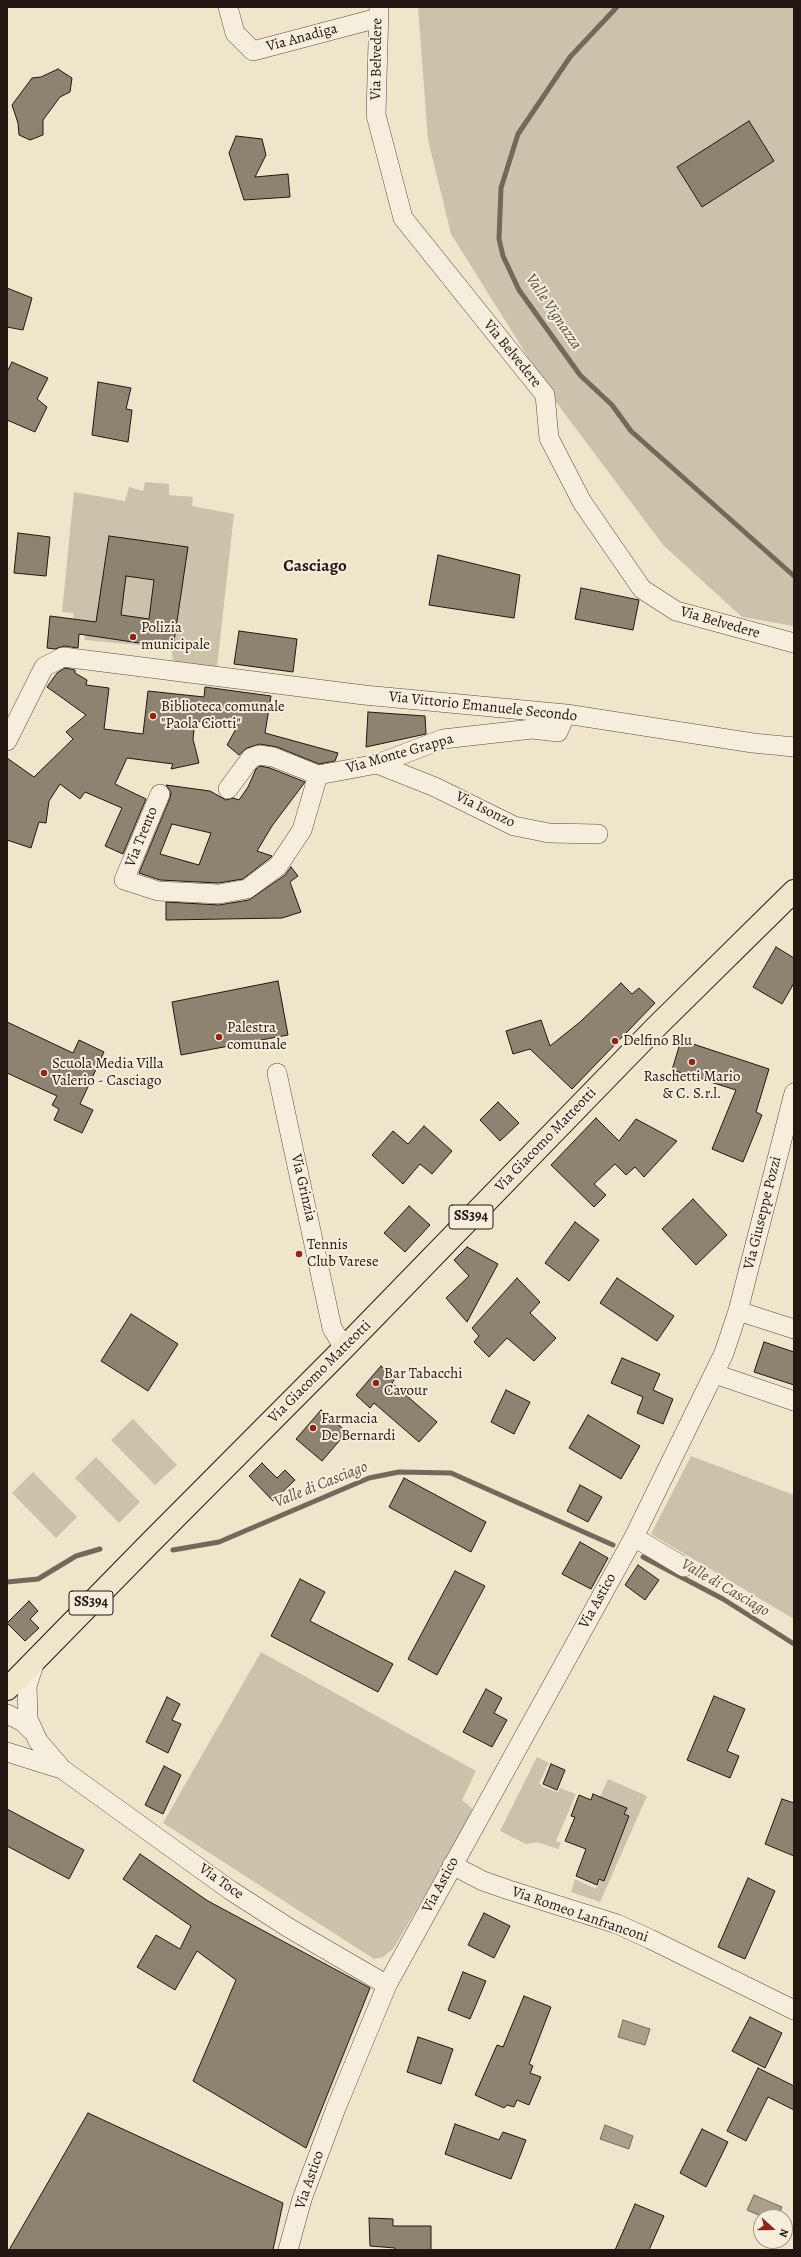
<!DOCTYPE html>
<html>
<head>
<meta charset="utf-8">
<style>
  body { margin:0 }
  #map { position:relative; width:801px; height:2257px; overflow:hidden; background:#efe5cb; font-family:Alegreya,serif }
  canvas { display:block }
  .frame { position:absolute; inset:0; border:8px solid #241610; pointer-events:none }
  .north { position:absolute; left:753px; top:2209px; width:40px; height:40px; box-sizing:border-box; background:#f5eedd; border:1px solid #a1988b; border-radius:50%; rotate:111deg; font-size:11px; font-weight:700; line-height:16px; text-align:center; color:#241610 }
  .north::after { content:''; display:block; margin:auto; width:14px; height:18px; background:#8f2418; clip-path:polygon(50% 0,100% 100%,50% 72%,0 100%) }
</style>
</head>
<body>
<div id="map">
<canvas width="801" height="2257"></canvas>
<div class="frame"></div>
<div class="north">N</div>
</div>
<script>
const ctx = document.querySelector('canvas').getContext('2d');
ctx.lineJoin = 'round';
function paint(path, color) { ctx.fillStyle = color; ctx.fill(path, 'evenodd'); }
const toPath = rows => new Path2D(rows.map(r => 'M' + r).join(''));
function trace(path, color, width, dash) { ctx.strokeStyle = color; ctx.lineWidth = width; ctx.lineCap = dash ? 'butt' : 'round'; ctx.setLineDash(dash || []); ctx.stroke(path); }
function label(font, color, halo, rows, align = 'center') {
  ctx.font = font + ' Alegreya,serif'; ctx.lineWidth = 4; ctx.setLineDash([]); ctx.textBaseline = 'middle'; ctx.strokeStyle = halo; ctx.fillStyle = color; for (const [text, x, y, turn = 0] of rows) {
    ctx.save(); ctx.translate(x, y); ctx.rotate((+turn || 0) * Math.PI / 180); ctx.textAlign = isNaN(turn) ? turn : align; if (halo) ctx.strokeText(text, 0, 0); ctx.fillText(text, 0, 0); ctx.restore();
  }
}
paint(toPath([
  [418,7,794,7,794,626,742,617,663,545,556,402,451,234,428,140],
  [145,482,169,484,169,495,193,497,192,506,234,514,216,676,175,670,171,648,85,640,84,633,70,631,74,613,62,612,74,492,125,501,129,487,143,491],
  [133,1419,177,1465,155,1485,111,1440],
  [691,1456,794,1495,794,1619,651,1534],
  [96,1457,140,1502,119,1523,75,1478],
  [33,1472,77,1517,56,1538,12,1493],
  [261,1652,476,1771,462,1800,475,1811,393,1949,383,1957,374,1959,163,1823],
  [537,1757,549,1763,539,1783,543,1787,558,1792,560,1788,576,1794,556,1841,561,1843,558,1849,537,1842,526,1844,500,1831],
  [608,1779,647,1796,600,1902,571,1892,575,1879,596,1889,600,1879,604,1881,610,1866,607,1864,615,1851,629,1817,600,1797]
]), '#ccc2ab');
const water = toPath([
  [623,2020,650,2029,645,2045,618,2037,623,2020],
  [605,2125,633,2136,629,2149,600,2139,605,2125],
  [754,2195,782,2207,778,2217,763,2217,747,2210,754,2195]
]);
paint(water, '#aa9f8b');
trace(water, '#74685a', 1);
trace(toPath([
  [617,7,570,57,518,134,501,188,499,239,503,256,519,290,580,375,612,405,631,431,794,576],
  [173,1550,219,1542,369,1478,399,1472,451,1473,613,1545],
  [643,1557,723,1599,794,1644],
  [7,1582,38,1579,76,1556,100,1549]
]), '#74685a', 5);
const building = toPath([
  [58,69,72,78,70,92,60,97,43,120,43,135,30,140,19,135,18,123,12,105,32,78,41,77,58,69],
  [749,121,774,161,702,207,677,167,749,121],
  [236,136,262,139,266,155,255,177,288,174,290,197,244,200,229,153,236,136],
  [7,288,32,298,23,330,7,327,7,288],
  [12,362,48,378,37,399,47,407,35,432,7,420,7,372,12,362],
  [98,382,131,388,126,409,132,410,128,442,92,435,98,382],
  [18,533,50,537,46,576,14,573,18,533],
  [109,536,188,547,173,648,79,634,78,648,64,646,55,649,47,648,50,616,96,622,109,536],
  [126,576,154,580,149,619,121,615,126,576],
  [438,555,520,575,514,618,429,605,438,555],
  [581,588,639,600,633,630,575,619,581,588],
  [239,631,297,639,293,672,234,664,239,631],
  [65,668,75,670,75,673,87,680,86,685,109,688,104,729,143,734,148,691,204,697,205,687,271,696,265,733,338,753,335,761,319,764,277,747,260,744,247,748,239,755,227,745,237,727,195,721,193,739,199,763,171,769,173,764,127,758,115,784,146,799,123,854,105,846,122,808,85,792,80,799,60,784,49,801,46,823,39,822,31,848,7,840,7,758,34,777,73,739,66,732,86,715,47,687,57,673,65,668],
  [368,712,425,716,426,734,366,747,368,712],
  [260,766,270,768,305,782,272,826,257,851,272,856,270,858,243,879,218,883,160,880,139,873,170,798,171,792,166,785,210,791,226,800,233,798,239,800,248,787,256,769,260,766],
  [172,824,211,833,199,865,160,854,172,824],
  [291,867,298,876,290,882,301,912,282,918,166,920,166,902,219,905,249,900,285,875,291,867],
  [776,947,794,958,794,983,782,1004,753,987,776,947],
  [278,981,288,1035,181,1055,172,1002,278,981],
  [621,983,632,994,639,988,655,1003,572,1089,530,1049,513,1054,506,1031,541,1020,550,1046,580,1022,621,983],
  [7,1022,73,1053,79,1040,104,1052,80,1104,93,1110,82,1133,54,1120,59,1109,52,1105,57,1096,7,1073,7,1022],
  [681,1040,769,1069,756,1112,762,1115,743,1162,712,1149,736,1090,672,1070,681,1040],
  [498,1102,519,1123,500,1141,480,1120,498,1102],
  [596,1118,619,1141,636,1119,677,1141,644,1177,635,1167,626,1175,615,1164,594,1184,606,1195,594,1207,551,1165,596,1118],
  [424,1126,452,1151,432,1174,420,1164,403,1184,372,1155,393,1131,408,1144,424,1126],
  [693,1199,727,1235,696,1265,662,1229,693,1199],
  [409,1206,430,1225,405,1252,384,1233,409,1206],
  [575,1222,599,1240,569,1281,545,1263,575,1222],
  [467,1247,498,1264,467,1322,446,1298,469,1276,454,1260,467,1247],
  [517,1278,540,1302,530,1313,556,1338,534,1361,507,1338,489,1357,474,1342,479,1336,472,1328,517,1278],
  [617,1278,674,1316,657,1341,600,1303,617,1278],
  [131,1314,178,1344,148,1391,101,1361,131,1314],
  [764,1342,794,1352,794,1385,754,1372,764,1342],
  [622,1358,660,1374,653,1390,673,1399,663,1424,637,1413,643,1397,611,1383,622,1358],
  [381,1366,395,1379,392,1383,437,1422,419,1442,374,1403,370,1408,356,1395,381,1366],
  [506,1390,530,1402,514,1434,491,1422,506,1390],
  [321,1410,347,1432,322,1461,296,1439,321,1410],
  [588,1415,640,1446,621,1479,569,1448,588,1415],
  [262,1463,277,1478,285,1470,295,1480,273,1501,249,1476,262,1463],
  [404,1478,486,1522,471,1552,389,1507,404,1478],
  [580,1485,602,1497,588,1522,567,1511,580,1485],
  [580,1542,608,1558,591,1589,562,1574,580,1542],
  [638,1565,659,1580,645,1600,625,1585,638,1565],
  [455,1571,485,1586,437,1675,408,1659,455,1571],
  [300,1579,325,1592,310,1621,393,1664,378,1692,271,1636,300,1579],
  [29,1601,38,1611,30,1619,39,1628,25,1641,7,1623,29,1601],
  [486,1689,502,1698,494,1713,507,1720,492,1747,463,1732,486,1689],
  [714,1696,745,1709,727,1751,739,1756,730,1778,687,1760,714,1696],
  [167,1697,180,1704,172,1720,181,1724,168,1753,146,1742,167,1697],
  [551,1764,565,1770,557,1790,543,1784,551,1764],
  [164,1766,181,1775,163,1814,145,1805,164,1766],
  [593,1794,627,1808,624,1814,629,1816,604,1881,599,1879,597,1885,576,1876,586,1849,565,1841,575,1817,571,1816,579,1795,591,1800,593,1794],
  [782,1799,794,1803,794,1856,765,1844,782,1799],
  [7,1809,84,1850,69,1879,7,1846,7,1809],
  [140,1854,208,1901,370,1988,306,2148,193,2081,236,1980,197,1951,175,1990,137,1967,156,1935,180,1949,191,1926,123,1879,140,1854],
  [748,1878,775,1891,745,1959,718,1947,748,1878],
  [484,1913,510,1926,494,1958,468,1945,484,1913],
  [463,1972,486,1981,470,2019,448,2010,463,1972],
  [524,1996,551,2007,529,2064,533,2066,530,2073,541,2077,529,2105,517,2100,514,2107,507,2105,504,2108,475,2095,497,2045,503,2047,524,1996],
  [750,2017,782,2033,765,2068,732,2051,750,2017],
  [418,2037,453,2049,441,2084,407,2072,418,2037],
  [758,2068,794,2086,794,2110,768,2097,746,2141,727,2131,758,2068],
  [88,2113,283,2203,273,2250,9,2250,88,2113],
  [455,2124,499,2140,503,2132,526,2140,511,2179,445,2154,455,2124],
  [702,2129,728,2142,706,2187,680,2173,702,2129],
  [635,2204,664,2216,649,2250,615,2250,635,2204],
  [369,2218,393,2219,393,2226,431,2226,431,2250,395,2250,395,2248,370,2246,369,2218]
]);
paint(building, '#8e8271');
trace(building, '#241610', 1);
const minor = toPath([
  [228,7,235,33,253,51,378,18],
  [379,7,376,115,403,218,545,395,549,438,582,502,642,589,676,611,794,643],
  [7,741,44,667,63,657,364,695,566,714,753,743,794,747],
  [377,764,435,787,514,826,549,833,598,834],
  [228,789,251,758,259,755,273,757,318,775],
  [160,794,124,880,158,891,219,894,247,889,278,866,302,830,318,775,377,764,443,739,532,729,558,732,566,714],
  [277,1073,332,1328,344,1348],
  [738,1311,794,1329],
  [715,1374,794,1401],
  [634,1537,684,1567],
  [35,1661,27,1686,28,1719,38,1741,62,1769,230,1890,289,1928,387,1985],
  [7,1714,23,1722,32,1731],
  [7,1752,58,1768],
  [452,1865,483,1881,509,1890,617,1924,650,1939,794,2010],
  [288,2250,302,2199,336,2108,387,1985,634,1537,724,1353,738,1311,794,1093]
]);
const major = toPath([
  [7,1689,148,1545,344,1348,656,1027,794,891]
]);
trace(minor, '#574a3f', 20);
trace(major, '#241610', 24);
trace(minor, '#f5eedd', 19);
trace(major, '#efe5cb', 22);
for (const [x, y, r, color] of [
  [133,637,4,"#8f2418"],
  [153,716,4,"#8f2418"],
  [219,1037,4,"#8f2418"],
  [615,1041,4,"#8f2418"],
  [692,1062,4,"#8f2418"],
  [44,1073,4,"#8f2418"],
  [299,1254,4,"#8f2418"],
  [376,1383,4,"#8f2418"],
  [313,1428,4,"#8f2418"]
]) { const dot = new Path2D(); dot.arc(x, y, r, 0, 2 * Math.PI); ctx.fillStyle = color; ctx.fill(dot); trace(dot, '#f5eedd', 1.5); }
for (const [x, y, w] of [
  [471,1217,44],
  [91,1603,44]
]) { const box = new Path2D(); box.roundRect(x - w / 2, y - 12, w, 24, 3); ctx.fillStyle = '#f5eedd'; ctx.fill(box); trace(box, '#241610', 1); }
label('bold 14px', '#241610', null, [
  ["SS394",471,1217],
  ["SS394",91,1603]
]);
label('15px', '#241610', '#f5eedd', [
  ["Via Anadiga",302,38,-15],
  ["Via Belvedere",377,59,-89],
  ["Via Belvedere",512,354,51],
  ["Via Belvedere",720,623,16],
  ["Via Vittorio Emanuele Secondo",483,707,6],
  ["Via Monte Grappa",400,754,-16],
  ["Via Isonzo",485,810,26],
  ["Via Trento",142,837,-68],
  ["Via Giacomo Matteotti",546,1140,-46],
  ["Via Grinzia",303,1188,77],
  ["Via Giuseppe Pozzi",763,1213,-76],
  ["Via Giacomo Matteotti",320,1372,-45],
  ["Via Astico",598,1601,-61],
  ["Via Toce",221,1882,35],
  ["Via Astico",441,1885,-62],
  ["Via Romeo Lanfranconi",580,1915,19],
  ["Via Astico",310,2180,-71]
]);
label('15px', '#241610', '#f5eedd', [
  ["Polizia",141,628],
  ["municipale",141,645],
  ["Biblioteca comunale",161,707],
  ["\"Paola Ciotti\"",161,724],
  ["Palestra",227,1028],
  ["comunale",227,1045],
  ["Delfino Blu",623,1041],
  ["Scuola Media Villa",52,1064],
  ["Valerio - Casciago",52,1081],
  ["Raschetti Mario",692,1077,"center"],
  ["& C. S.r.l.",692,1094,"center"],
  ["Tennis",307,1245],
  ["Club Varese",307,1262],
  ["Bar Tabacchi",384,1374],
  ["Cavour",384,1391],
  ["Farmacia",321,1419],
  ["De Bernardi",321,1436]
], 'left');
label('italic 16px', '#5a4d41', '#f5eedd', [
  ["Valle Vignazza",553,312,56],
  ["Valle di Casciago",321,1485,-22],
  ["Valle di Casciago",725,1588,30]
]);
label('bold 17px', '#241610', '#f5eedd', [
  ["Casciago",315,567]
]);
</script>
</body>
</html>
